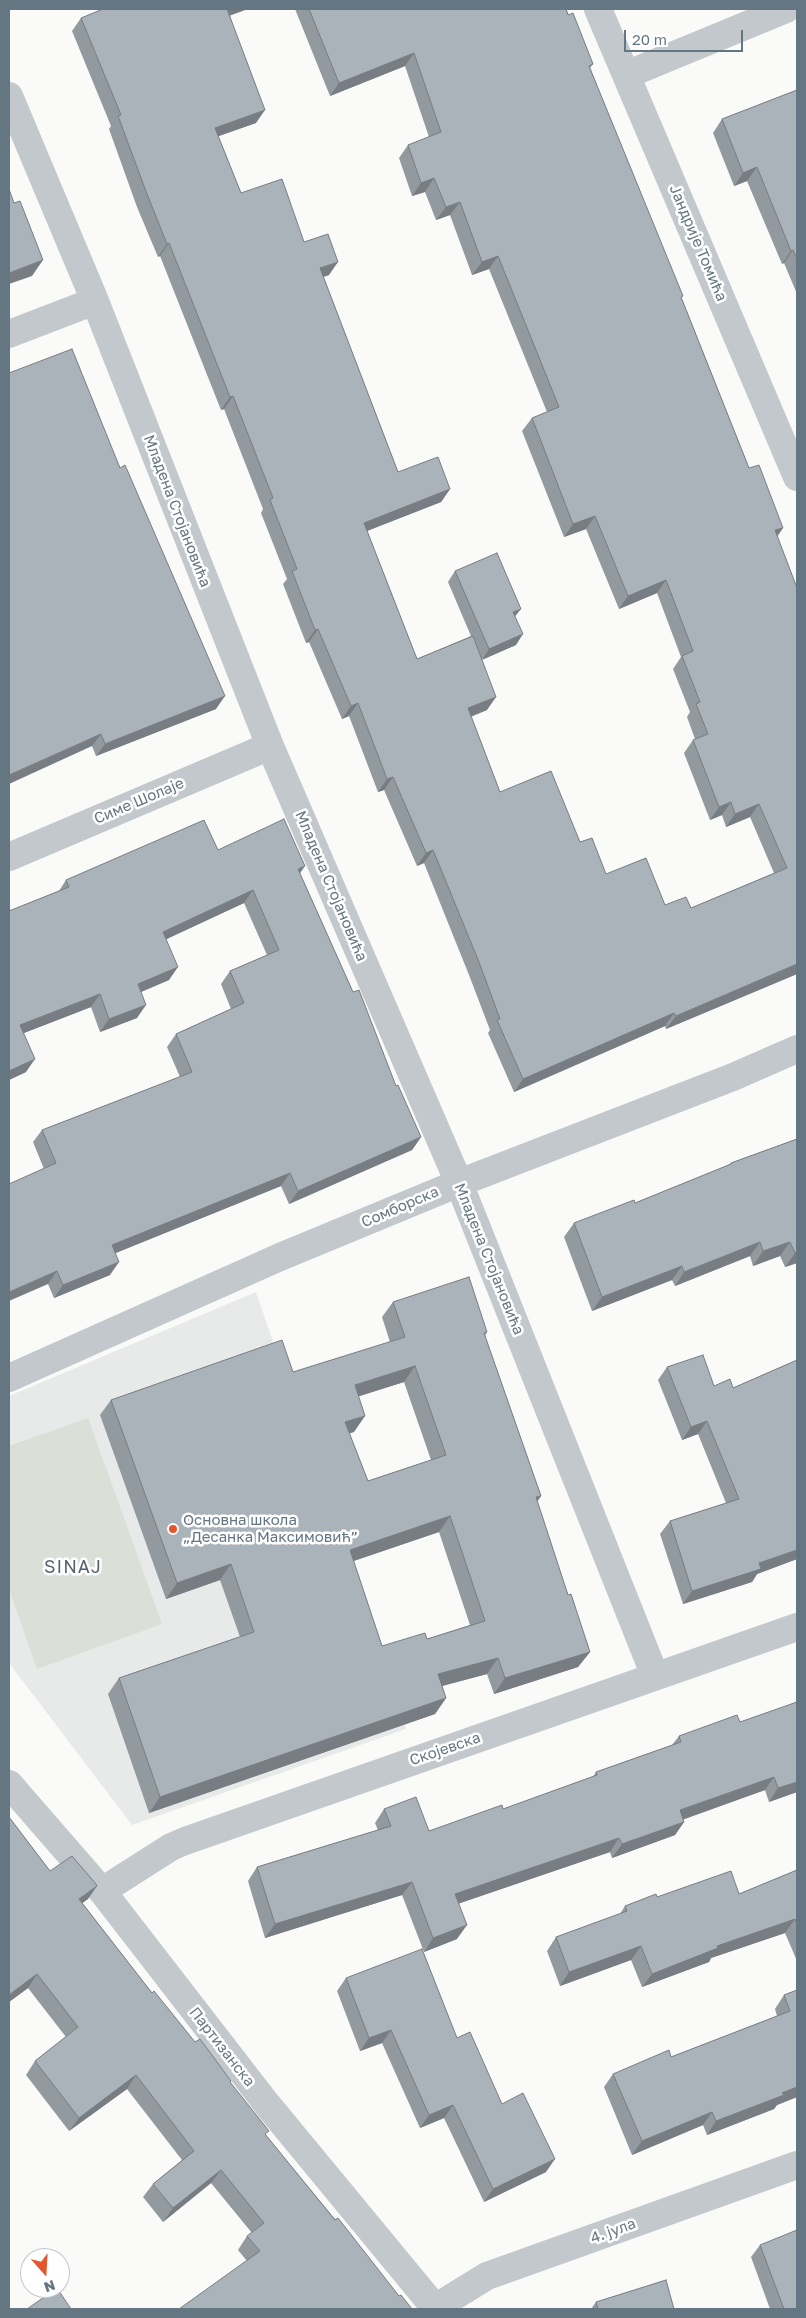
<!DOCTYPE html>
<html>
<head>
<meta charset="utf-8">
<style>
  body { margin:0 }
  #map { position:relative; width:806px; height:2318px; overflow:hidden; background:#fafaf8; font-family:"Golos Text",sans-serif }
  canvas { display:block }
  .frame { position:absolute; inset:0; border:10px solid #657683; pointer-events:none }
  .north { position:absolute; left:20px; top:2248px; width:50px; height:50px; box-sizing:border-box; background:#fff; border:1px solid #c1c8cd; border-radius:50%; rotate:161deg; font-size:14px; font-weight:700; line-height:20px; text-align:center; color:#657683 }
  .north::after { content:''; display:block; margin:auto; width:18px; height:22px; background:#e4572e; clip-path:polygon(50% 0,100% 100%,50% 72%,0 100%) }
  .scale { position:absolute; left:624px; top:30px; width:119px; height:22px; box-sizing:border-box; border:2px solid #657683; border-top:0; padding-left:6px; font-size:15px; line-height:18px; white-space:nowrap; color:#657683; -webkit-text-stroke:4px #fff; paint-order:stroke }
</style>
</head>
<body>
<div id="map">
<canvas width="806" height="2318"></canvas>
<div class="frame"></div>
<div class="north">N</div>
<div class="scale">20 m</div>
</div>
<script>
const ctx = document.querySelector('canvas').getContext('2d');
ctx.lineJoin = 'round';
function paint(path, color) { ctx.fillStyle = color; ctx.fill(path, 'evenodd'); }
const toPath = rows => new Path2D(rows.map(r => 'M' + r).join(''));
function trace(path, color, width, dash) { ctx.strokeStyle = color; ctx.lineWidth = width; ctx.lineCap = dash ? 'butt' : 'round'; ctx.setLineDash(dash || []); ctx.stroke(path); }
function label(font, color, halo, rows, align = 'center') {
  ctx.font = font + ' "Golos Text",sans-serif'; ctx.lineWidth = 5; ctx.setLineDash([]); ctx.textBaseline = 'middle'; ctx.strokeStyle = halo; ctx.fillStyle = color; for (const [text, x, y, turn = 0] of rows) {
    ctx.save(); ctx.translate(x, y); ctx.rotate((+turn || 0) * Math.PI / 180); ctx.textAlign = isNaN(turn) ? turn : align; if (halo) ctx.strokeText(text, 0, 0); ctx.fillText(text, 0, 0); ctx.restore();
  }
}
paint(toPath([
  [256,1292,406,1729,132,1825,9,1663,9,1396]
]), '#e8e9e9');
paint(toPath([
  [88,1418,162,1624,37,1669,9,1589,9,1446]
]), '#dadfd7');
trace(toPath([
  [598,9,797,477],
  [626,75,786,9],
  [9,96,95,301,270,746,459,1183,655,1676],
  [9,334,95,301],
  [9,857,270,746],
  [9,1378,280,1257,459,1183,733,1077,797,1049],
  [9,1784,102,1891,266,2103,436,2309],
  [102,1891,171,1847,185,1841,797,1627],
  [435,2308,487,2276,797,2165]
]), '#c3c8cc', 28);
paint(toPath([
  [295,9,566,9,593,64,590,68,749,468,783,528,777,536,797,974,666,1029,665,1026,514,1092,488,1033,490,1030,469,975,424,863,417,866,384,790,378,792,349,716,342,719,309,642,306,643,283,584,287,579,261,513,263,509,224,409,221,410,160,256,158,257,137,207,109,129,111,126,72,31,81,18,230,15,256,123,218,136,241,193,304,242,329,275,323,277,398,472,450,489,441,502,367,531,417,659,471,636,448,582,455,571,515,616,516,645,482,659,487,710,471,717,500,792,580,842,606,874,665,905,691,908,774,873,750,817,726,827,722,815,710,820,684,753,693,740,695,739,687,717,690,712,673,669,681,657,657,593,619,609,586,529,564,537,522,431,532,418,547,412,489,269,472,275,450,215,436,220,425,192,412,196,399,158,408,145,429,137,405,66,330,96],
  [797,90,797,294,784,263,782,264,747,181,734,186,713,133,722,119],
  [9,373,216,709,96,756,92,746],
  [218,850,300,874,353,992,396,1086,421,1137,412,1150,289,1204,281,1186,116,1253,110,1275,54,1298,48,1284,44,1169,33,1142,42,1130,180,1077,167,1047,176,1034,231,1009,221,984,230,971,267,955,244,903,166,939,169,980,141,992,137,1018,100,1032,91,1007,24,1033,26,1072,9,1080,9,911,59,891,66,880],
  [797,1139,797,1263,785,1267,780,1256,753,1266,750,1256,675,1286,672,1280,592,1311,564,1237,574,1223,635,1203,729,1165,731,1163],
  [393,1302,487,1332,485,1336,541,1496,537,1502,568,1595,590,1652,578,1667,494,1694,487,1674,442,1686,446,1698,435,1714,149,1813,108,1694,119,1678,240,1637,220,1580,166,1599,100,1415,111,1400,293,1372,390,1342,382,1317],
  [404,1382,431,1460,368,1481,349,1433,354,1432,359,1396],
  [439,1532,470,1625,427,1639,382,1646,353,1561],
  [797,1360,797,1559,757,1574,752,1582,683,1604,660,1534,670,1521,726,1503,698,1434,682,1440,658,1380,667,1367,714,1386,733,1388],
  [740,1722,797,1792,769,1802,765,1790,683,1819,684,1822,675,1835,612,1858,610,1852,459,1903,457,1939,424,1952,402,1895,265,1938,248,1881,257,1867,378,1830,375,1823,384,1809,429,1831,503,1809,593,1777,596,1772,672,1745,679,1736],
  [9,1817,50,1871,88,1899,82,1903,152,1993,230,2083,266,2136,399,2296,412,2309,247,2261,238,2250,247,2236,252,2233,211,2183,163,2222,143,2197,153,2184,182,2160,127,2089,69,2131,26,2075,35,2061,66,2037,28,1988,9,2002],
  [797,1870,797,1961,785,1933,711,1958,709,1962,642,1987,631,1960,560,1986,547,1951,556,1937,620,1914,625,1906,657,1897,739,1894],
  [346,1978,457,2038,502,2104,546,2172,484,2202,444,2118,420,2128,382,2043,360,2051,337,1991],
  [797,1990,797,2097,777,2105,774,2109,707,2135,703,2125,632,2155,604,2087,613,2074,671,2057,777,2016,775,2009,784,1995],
  [760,2245,797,2309,770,2309,751,2257],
  [596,2302,674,2309,591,2309]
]), '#929a9f');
paint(toPath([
  [225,9,248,9,218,20],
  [414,53,405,66,330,96,339,83],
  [265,110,256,123,205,141,215,128],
  [757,167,747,181,734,186,743,173],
  [434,178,425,192,412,196,421,183],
  [460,202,450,215,436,220,446,207],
  [169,243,160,256,158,257,167,244],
  [793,250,784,263,782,264,791,251],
  [498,256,489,269,472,275,482,262],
  [43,260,32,276,9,284,9,273],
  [338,262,329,275,311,281,320,268],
  [233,396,224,409,221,410,230,397],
  [450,489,441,502,354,536,364,523],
  [595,516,586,529,564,537,573,524],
  [783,528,774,541,775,530],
  [666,580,657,593,619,609,628,596],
  [521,609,513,619,513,612],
  [318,629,309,642,306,643,315,630],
  [523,634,516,645,482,660,489,649],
  [225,696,216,709,96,756,105,744],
  [496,697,487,710,458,721,468,708],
  [358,703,349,716,342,719,351,706],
  [101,734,92,746,9,784,9,775],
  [393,777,384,790,378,792,387,779],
  [731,802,722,815,710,820,719,807],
  [759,804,750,817,726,827,735,814],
  [433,850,424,863,417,866,426,853],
  [305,866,296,879,298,869],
  [253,890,244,903,154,945,163,932],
  [797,964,797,974,666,1029,676,1016],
  [178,967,169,980,129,997,138,984],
  [100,994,91,1007,11,1038,20,1025],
  [146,1005,137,1018,100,1032,109,1019],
  [674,1013,665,1026,514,1092,523,1079],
  [35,1059,26,1072,9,1080,9,1071],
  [421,1137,412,1150,289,1204,298,1191],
  [290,1173,281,1186,103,1258,112,1245],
  [760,1242,750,1256,675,1286,684,1272],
  [790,1242,780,1256,753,1266,763,1251],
  [797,1252,797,1263,785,1267,795,1253],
  [119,1262,110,1275,54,1298,63,1285],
  [682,1266,672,1280,592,1311,602,1297],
  [57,1271,48,1284,9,1301,9,1292],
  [415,1366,404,1382,344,1401,355,1385],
  [365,1416,354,1432,334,1438,345,1422],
  [707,1421,698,1434,682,1440,691,1427],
  [541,1496,530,1511,536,1497],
  [450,1516,439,1532,339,1566,350,1550],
  [797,1550,797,1559,757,1574,752,1582,683,1604,692,1591,759,1563],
  [231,1564,220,1580,166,1599,177,1583],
  [590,1652,578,1667,494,1694,505,1678],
  [498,1658,487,1674,427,1690,438,1674],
  [446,1698,435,1714,149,1813,160,1797],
  [774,1777,765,1790,671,1824,680,1810],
  [797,1782,797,1792,769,1802,778,1788],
  [684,1822,675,1835,612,1858,622,1844],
  [619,1838,610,1852,446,1908,455,1894],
  [412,1882,402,1895,265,1938,275,1924],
  [97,1886,88,1899,70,1912,79,1899],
  [795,1919,785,1933,711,1958,709,1962,642,1987,652,1974,717,1946],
  [467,1925,457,1939,424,1952,433,1938],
  [641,1946,631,1960,560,1986,569,1972],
  [37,1974,28,1988,9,2002,9,1995],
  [391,2030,382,2043,360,2051,369,2038],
  [136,2075,127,2089,69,2131,79,2118],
  [797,2087,797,2097,777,2105,774,2109,707,2135,716,2121,782,2093],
  [453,2105,444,2118,420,2128,429,2115],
  [712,2112,703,2125,632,2155,642,2141],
  [555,2159,546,2172,484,2202,493,2189],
  [221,2170,211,2183,163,2222,173,2208]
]), '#777d82');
const building = toPath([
  [103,9,227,9,265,110,215,128,241,193,282,179,304,242,328,234,338,262,320,268,398,472,438,457,450,489,364,523,417,659,473,636,496,697,468,708,500,792,551,771,580,842,592,838,606,874,646,858,665,905,686,897,691,908,787,868,759,804,735,814,731,802,719,807,693,740,708,734,696,704,700,702,682,656,693,651,666,580,628,596,595,516,573,524,532,418,559,407,498,256,482,262,460,202,446,207,434,178,421,183,408,145,441,132,414,53,339,83,309,9,566,9,568,15,573,13,593,64,589,66,683,296,681,297,749,468,759,465,783,528,775,530,797,588,797,964,676,1016,674,1013,523,1079,497,1020,500,1019,479,962,433,850,426,853,393,777,387,779,358,703,351,706,318,629,315,630,292,571,297,569,270,500,273,498,233,396,230,397,169,243,167,244,147,194,118,116,121,115,81,18,103,9],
  [797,90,797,259,793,250,791,251,757,167,743,173,722,119,797,90],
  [9,189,14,203,20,201,43,260,9,273,9,189],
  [72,349,120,468,125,465,225,696,105,744,101,734,9,775,9,373,72,349],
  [497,553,521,609,513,612,523,634,489,649,455,571,497,553],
  [284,819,305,866,298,869,353,992,359,990,396,1086,398,1085,421,1137,298,1191,290,1173,112,1245,119,1262,63,1285,57,1271,9,1292,9,1184,56,1163,42,1130,192,1072,176,1034,244,1003,230,971,279,950,253,890,163,932,178,967,138,984,146,1005,109,1019,100,994,20,1025,35,1059,9,1071,9,911,69,887,66,880,204,820,218,850,284,819],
  [797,1139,797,1252,795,1253,790,1242,763,1251,760,1242,684,1272,682,1266,602,1297,574,1223,634,1200,635,1203,731,1164,731,1163,797,1139],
  [469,1277,487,1332,484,1333,541,1496,536,1497,568,1595,571,1594,590,1652,505,1678,498,1658,438,1674,446,1698,160,1797,119,1678,254,1632,231,1564,177,1583,111,1400,282,1340,293,1372,405,1337,393,1302,469,1277],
  [415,1366,446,1455,368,1481,345,1422,365,1416,355,1385,415,1366],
  [450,1516,485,1621,427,1639,425,1633,382,1646,350,1550,450,1516],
  [703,1355,714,1386,730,1379,733,1388,797,1360,797,1550,759,1563,761,1569,692,1591,670,1521,739,1499,707,1421,691,1427,667,1367,703,1355],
  [797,1702,797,1782,778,1788,774,1777,680,1810,684,1822,622,1844,619,1838,455,1894,467,1925,433,1938,412,1882,275,1924,257,1867,391,1826,384,1809,416,1797,429,1831,502,1805,503,1809,597,1775,596,1772,681,1742,679,1736,737,1715,740,1722,797,1702],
  [9,1817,50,1871,72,1856,96,1884,97,1886,79,1899,152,1993,154,1991,195,2042,200,2039,231,2081,230,2082,269,2131,265,2134,335,2220,338,2218,399,2296,401,2295,412,2309,179,2309,260,2251,247,2236,264,2223,221,2170,173,2208,153,2184,194,2151,136,2075,79,2118,35,2061,78,2027,37,1974,9,1995,9,1817],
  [797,1870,797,1925,795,1919,717,1946,718,1948,652,1974,641,1946,569,1972,556,1937,627,1911,625,1906,656,1894,657,1897,731,1871,739,1894,797,1870],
  [422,1949,457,2038,470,2032,502,2104,523,2093,555,2159,493,2189,453,2105,429,2115,391,2030,369,2038,346,1978,422,1949],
  [797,1990,797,2087,782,2093,784,2095,716,2121,712,2112,642,2141,613,2074,669,2050,671,2057,790,2011,784,1995,797,1990],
  [797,2230,797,2309,784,2309,760,2245,797,2230],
  [666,2280,674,2309,598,2309,596,2302,666,2280],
  [57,2288,71,2309,27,2309,57,2288]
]);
paint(building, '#aab3b9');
trace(building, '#777d82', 1);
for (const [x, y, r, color] of [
  [173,1529,5,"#e4572e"]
]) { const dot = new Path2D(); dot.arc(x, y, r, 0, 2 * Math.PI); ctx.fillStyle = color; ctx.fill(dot); trace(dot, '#fff', 2); }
label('15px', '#657683', '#fff', [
  ["Јандрије Томића",698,243,67],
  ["Младена Стојановића",177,511,69],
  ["Симе Шолаје",139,801,-23],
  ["Младена Стојановића",331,886,67],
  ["Сомборска",400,1207,-23],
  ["Младена Стојановића",489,1259,68],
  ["Скојевска",445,1749,-19],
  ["Партизанска",222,2047,52],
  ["4. јула",613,2231,-20]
]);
label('15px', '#657683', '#fff', [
  ["Основна школа",183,1520],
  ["„Десанка Максимовић”",183,1537]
], 'left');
ctx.letterSpacing = '1px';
label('18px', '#57646e', '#fff', [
  ["SINAJ",73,1567]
]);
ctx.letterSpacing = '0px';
</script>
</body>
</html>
